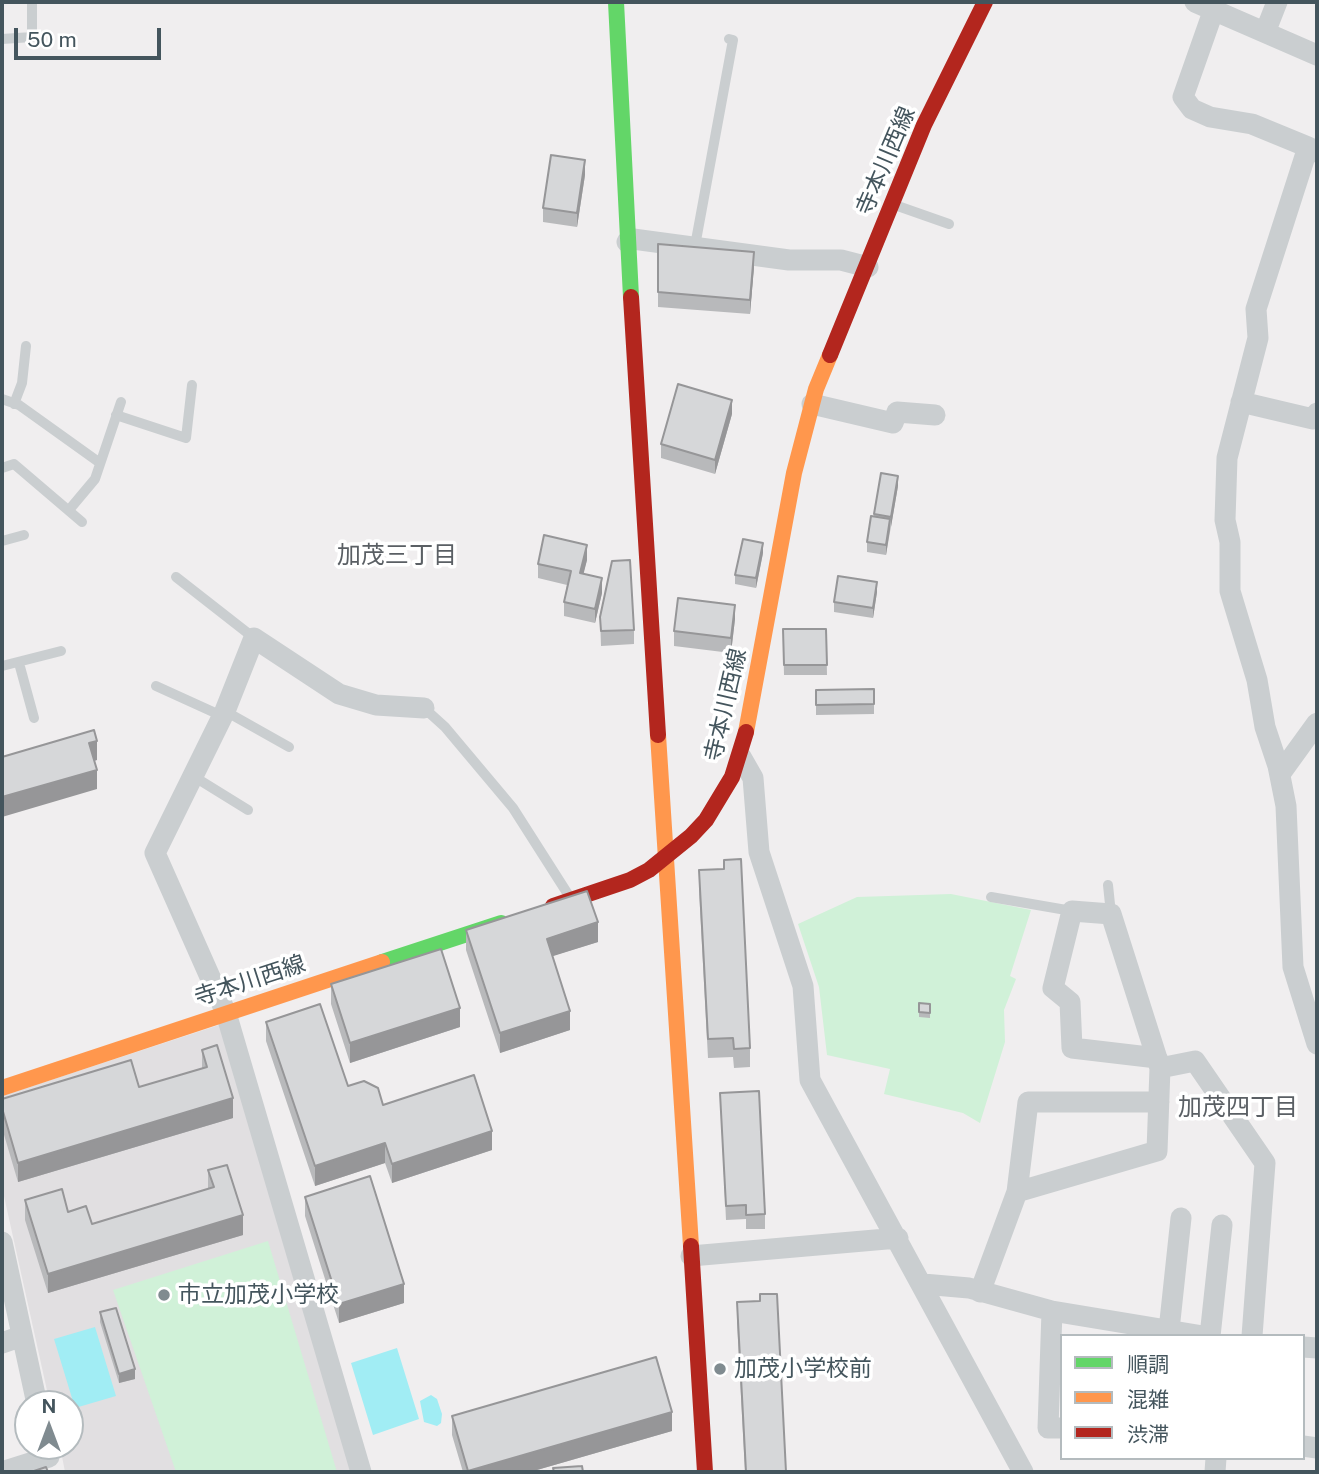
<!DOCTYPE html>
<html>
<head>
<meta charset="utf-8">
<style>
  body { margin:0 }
  #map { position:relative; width:1319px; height:1474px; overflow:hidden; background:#f0eeef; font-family:"Public Sans","Noto Sans JP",sans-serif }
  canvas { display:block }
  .frame { position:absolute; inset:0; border:4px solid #44555d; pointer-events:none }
  .legend { position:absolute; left:1060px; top:1334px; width:245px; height:126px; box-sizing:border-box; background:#fff; border:2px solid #b4bbbe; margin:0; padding:9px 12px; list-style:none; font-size:21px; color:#44555d }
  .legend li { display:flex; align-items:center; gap:14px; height:35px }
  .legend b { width:35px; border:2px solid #b4bbbe }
  .north { position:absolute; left:14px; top:1390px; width:70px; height:70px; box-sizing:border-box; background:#fff; border:2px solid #b4bbbe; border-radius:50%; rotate:0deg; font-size:19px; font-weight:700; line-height:28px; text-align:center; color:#44555d }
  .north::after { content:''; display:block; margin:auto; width:24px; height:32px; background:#808b90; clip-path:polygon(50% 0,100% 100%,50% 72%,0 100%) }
  .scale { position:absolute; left:14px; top:28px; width:147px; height:32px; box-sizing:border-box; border:4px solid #44555d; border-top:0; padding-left:9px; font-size:21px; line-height:24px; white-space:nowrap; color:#44555d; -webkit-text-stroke:5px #fff; paint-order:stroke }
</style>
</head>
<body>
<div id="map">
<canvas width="1319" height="1474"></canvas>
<div class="frame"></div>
<ul class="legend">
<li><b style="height:9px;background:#63d668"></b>順調</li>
<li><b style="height:9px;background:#ff974d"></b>混雑</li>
<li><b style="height:9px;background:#b3261e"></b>渋滞</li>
</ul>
<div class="north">N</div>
<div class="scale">50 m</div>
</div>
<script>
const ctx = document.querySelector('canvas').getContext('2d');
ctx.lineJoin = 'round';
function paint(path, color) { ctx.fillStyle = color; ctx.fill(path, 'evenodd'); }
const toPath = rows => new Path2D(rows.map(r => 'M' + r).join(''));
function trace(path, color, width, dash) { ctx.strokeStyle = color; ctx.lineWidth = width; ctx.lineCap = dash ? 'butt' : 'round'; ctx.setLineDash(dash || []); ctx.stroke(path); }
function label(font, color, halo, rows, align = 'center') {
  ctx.font = font + ' "Public Sans","Noto Sans JP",sans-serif'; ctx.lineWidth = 7; ctx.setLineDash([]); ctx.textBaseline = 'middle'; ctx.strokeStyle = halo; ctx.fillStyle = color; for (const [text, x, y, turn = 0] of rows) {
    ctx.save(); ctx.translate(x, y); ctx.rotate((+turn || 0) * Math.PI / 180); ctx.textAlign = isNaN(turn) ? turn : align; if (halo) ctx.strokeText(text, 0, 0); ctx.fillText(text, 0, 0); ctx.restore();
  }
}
paint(toPath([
  [222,1024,356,1472,65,1472,60,1446,70,1446,70,1404,50,1404,2,1187,2,1096]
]), '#e1dfe1');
paint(toPath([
  [951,894,1031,910,1010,976,1016,979,1004,1010,1005,1042,980,1123,963,1113,884,1094,890,1069,827,1055,819,987,798,924,857,897],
  [268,1241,337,1472,176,1472,113,1290]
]), '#d0f1d8');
paint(toPath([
  [95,1327,116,1396,75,1408,54,1339],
  [397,1348,419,1419,373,1435,351,1363],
  [431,1395,437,1399,442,1414,441,1423,437,1426,424,1422,420,1401]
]), '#a1edf4');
trace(toPath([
  [2,39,32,37,32,2],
  [892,204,949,224],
  [695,246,733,40,729,39],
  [2,399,19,405,100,463],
  [14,404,22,383,26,346],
  [116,415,186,438,192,385],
  [2,468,14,464,82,522],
  [69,510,95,479,121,402],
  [2,541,24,535],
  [176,577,254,638],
  [19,663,34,718],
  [2,666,61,651],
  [156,686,222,716],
  [424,708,445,727,513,808,571,899],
  [225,711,289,747],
  [193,776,248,810],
  [1108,885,1111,914],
  [991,897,1072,911]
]), '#caced0', 10);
trace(toPath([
  [1195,2,1317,55],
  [1214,9,1183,97,1192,109,1210,117,1252,124,1308,147],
  [1266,30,1277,2],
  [1317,152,1308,147,1256,309,1258,338,1227,458,1225,520,1230,542,1230,591,1257,680,1265,727,1278,766,1286,806,1293,967,1317,1044],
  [627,242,633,239,789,260,841,260,868,267],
  [1241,402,1313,419,1317,413],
  [812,404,893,423,897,412,935,415],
  [741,757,753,778,759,852,803,986,810,1080,1023,1472],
  [1280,774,1317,723],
  [1160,1068,1195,1061,1265,1163,1252,1336],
  [1017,1192,1157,1151,1160,1068,1111,914,1072,911,1053,988,1070,1002,1072,1048,1157,1058],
  [2,1242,37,1404],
  [691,1256,898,1238],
  [923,1284,969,1288,1052,1311,1203,1336],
  [980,1292,1017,1192,1028,1102,1159,1102],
  [1052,1311,1048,1428,1062,1428],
  [1169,1330,1181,1218],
  [1210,1336,1222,1225],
  [2,1343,22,1336],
  [1303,1347,1317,1348],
  [1303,1446,1317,1448],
  [2,1472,49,1457],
  [361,1472,226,1013,155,853,225,711,254,638,339,694,376,705,424,708],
  [1215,1472,1216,1458]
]), '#caced0', 21);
trace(toPath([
  [616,2,631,297],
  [382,962,501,923]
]), '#63d668', 16);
trace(toPath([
  [746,732,794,473,816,389,830,355],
  [658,735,691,1246],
  [2,1088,382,962]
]), '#ff974d', 16);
trace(toPath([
  [631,297,658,735],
  [830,355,924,125,985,2],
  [553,906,630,880,649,870,691,836,706,820,732,777,746,732],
  [691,1246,705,1472]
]), '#b3261e', 16);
paint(toPath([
  [585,175,577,227,543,222,543,208],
  [658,244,754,267,750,314,658,307],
  [732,414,715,474,661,458,661,444],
  [898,486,886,555,867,552,867,542,874,514],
  [763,553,756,588,735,584,735,575],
  [587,560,583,574,602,593,595,623,564,616,564,602,567,585,538,578,538,564],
  [877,592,873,618,834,612,834,602],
  [600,617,634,630,634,644,601,646],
  [735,619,731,653,674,646,674,631],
  [783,629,826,629,827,675,784,675],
  [874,689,874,714,816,715,816,690],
  [699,870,750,1048,750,1067,734,1068,733,1057,708,1058,699,890],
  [466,930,598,942,552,956,570,1030,500,1053,466,950],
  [331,984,460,1027,350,1063,331,1004],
  [930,1004,930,1018,919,1017,919,1012],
  [266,1022,348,1086,383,1105,492,1150,392,1183,385,1163,315,1186,266,1041],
  [202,1050,233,1118,18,1182,2,1128,2,1099,139,1087,202,1068],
  [720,1093,765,1214,765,1229,746,1229,746,1219,726,1220],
  [208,1170,243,1235,48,1293,25,1220,25,1200,68,1212,92,1224,208,1189],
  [305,1197,404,1303,339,1323,305,1216],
  [737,1302,786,1472,745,1472,737,1322],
  [100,1312,135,1379,119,1383,100,1322],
  [452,1416,672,1431,530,1472,463,1472,452,1435]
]), '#b8b9bb');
paint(toPath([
  [585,160,585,175,577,227,577,213],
  [754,252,754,267,750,314,750,300],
  [732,400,732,414,715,474,715,460],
  [898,476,898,486,891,527,891,517],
  [890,519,890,529,886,555,886,545],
  [763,543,763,553,756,588,756,578],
  [587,545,587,560,580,588,580,573],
  [602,578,602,593,595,623,595,609],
  [877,582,877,592,873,618,873,608],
  [735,605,735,619,731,653,731,638],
  [97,741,97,760,89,763,89,743],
  [97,770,97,789,2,817,2,797],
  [598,922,598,942,547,958,547,939],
  [460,1008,460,1027,350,1063,350,1043],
  [570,1011,570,1030,500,1053,500,1033],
  [233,1098,233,1118,18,1182,18,1163],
  [492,1131,492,1150,392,1183,392,1164],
  [385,1143,385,1163,315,1186,315,1166],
  [243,1215,243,1235,48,1293,48,1274],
  [404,1284,404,1303,339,1323,339,1304],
  [135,1369,135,1379,119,1383,119,1374],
  [672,1412,672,1431,530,1472,468,1472,468,1471]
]), '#969698');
const building = toPath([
  [551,155,585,160,577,213,543,208,551,155],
  [658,244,754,252,750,300,658,292,658,244],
  [678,384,732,400,715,460,661,444,678,384],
  [881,473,898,476,891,517,874,514,881,473],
  [871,516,890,519,886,545,867,542,871,516],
  [544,535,587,545,580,573,602,578,595,609,564,602,571,571,538,564,544,535],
  [743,539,763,543,756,578,735,575,743,539],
  [630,560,634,630,601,631,600,617,612,561,630,560],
  [838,576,877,582,873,608,834,602,838,576],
  [678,598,735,605,731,638,674,631,678,598],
  [783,629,826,629,827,665,784,665,783,629],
  [874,689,874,704,816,705,816,690,874,689],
  [94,730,97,741,89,743,97,770,2,797,2,757,94,730],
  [741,859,750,1048,734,1049,733,1038,708,1039,699,870,724,869,724,860,741,859],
  [587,891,598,922,547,939,570,1011,500,1033,466,930,587,891],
  [441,949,460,1008,350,1043,331,984,441,949],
  [919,1003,930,1004,930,1013,919,1012,919,1003],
  [320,1004,348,1086,364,1081,378,1088,383,1105,474,1075,492,1131,392,1164,385,1143,315,1166,266,1022,320,1004],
  [217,1045,233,1098,18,1163,2,1108,2,1099,131,1060,139,1087,207,1067,202,1050,217,1045],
  [759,1091,765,1214,746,1215,746,1205,726,1206,720,1093,759,1091],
  [227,1165,243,1215,48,1274,25,1200,62,1189,68,1212,86,1206,92,1224,214,1187,208,1170,227,1165],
  [370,1176,404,1284,339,1304,305,1197,370,1176],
  [760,1294,777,1294,786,1472,746,1472,737,1302,760,1301,760,1294],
  [116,1308,135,1369,119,1374,100,1312,116,1308],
  [656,1357,672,1412,468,1471,452,1416,656,1357],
  [582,1466,583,1472,554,1472,553,1468,582,1466],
  [46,1467,48,1472,31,1472,46,1467]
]);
paint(building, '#d6d7d9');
trace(building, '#969698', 2);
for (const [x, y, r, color] of [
  [164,1295,7,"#808b90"],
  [720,1369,7,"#808b90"]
]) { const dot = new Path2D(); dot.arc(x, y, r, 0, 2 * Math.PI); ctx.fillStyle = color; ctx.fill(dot); trace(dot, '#fff', 2.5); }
label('23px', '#44555d', '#fff', [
  ["寺本川西線",886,161,-67],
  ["寺本川西線",726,705,-77],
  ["寺本川西線",250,981,-18]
]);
label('23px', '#44555d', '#fff', [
  ["市立加茂小学校",178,1295],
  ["加茂小学校前",734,1369]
], 'left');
label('24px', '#5a5f64', '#fff', [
  ["加茂三丁目",397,556],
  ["加茂四丁目",1238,1108]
]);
</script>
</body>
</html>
